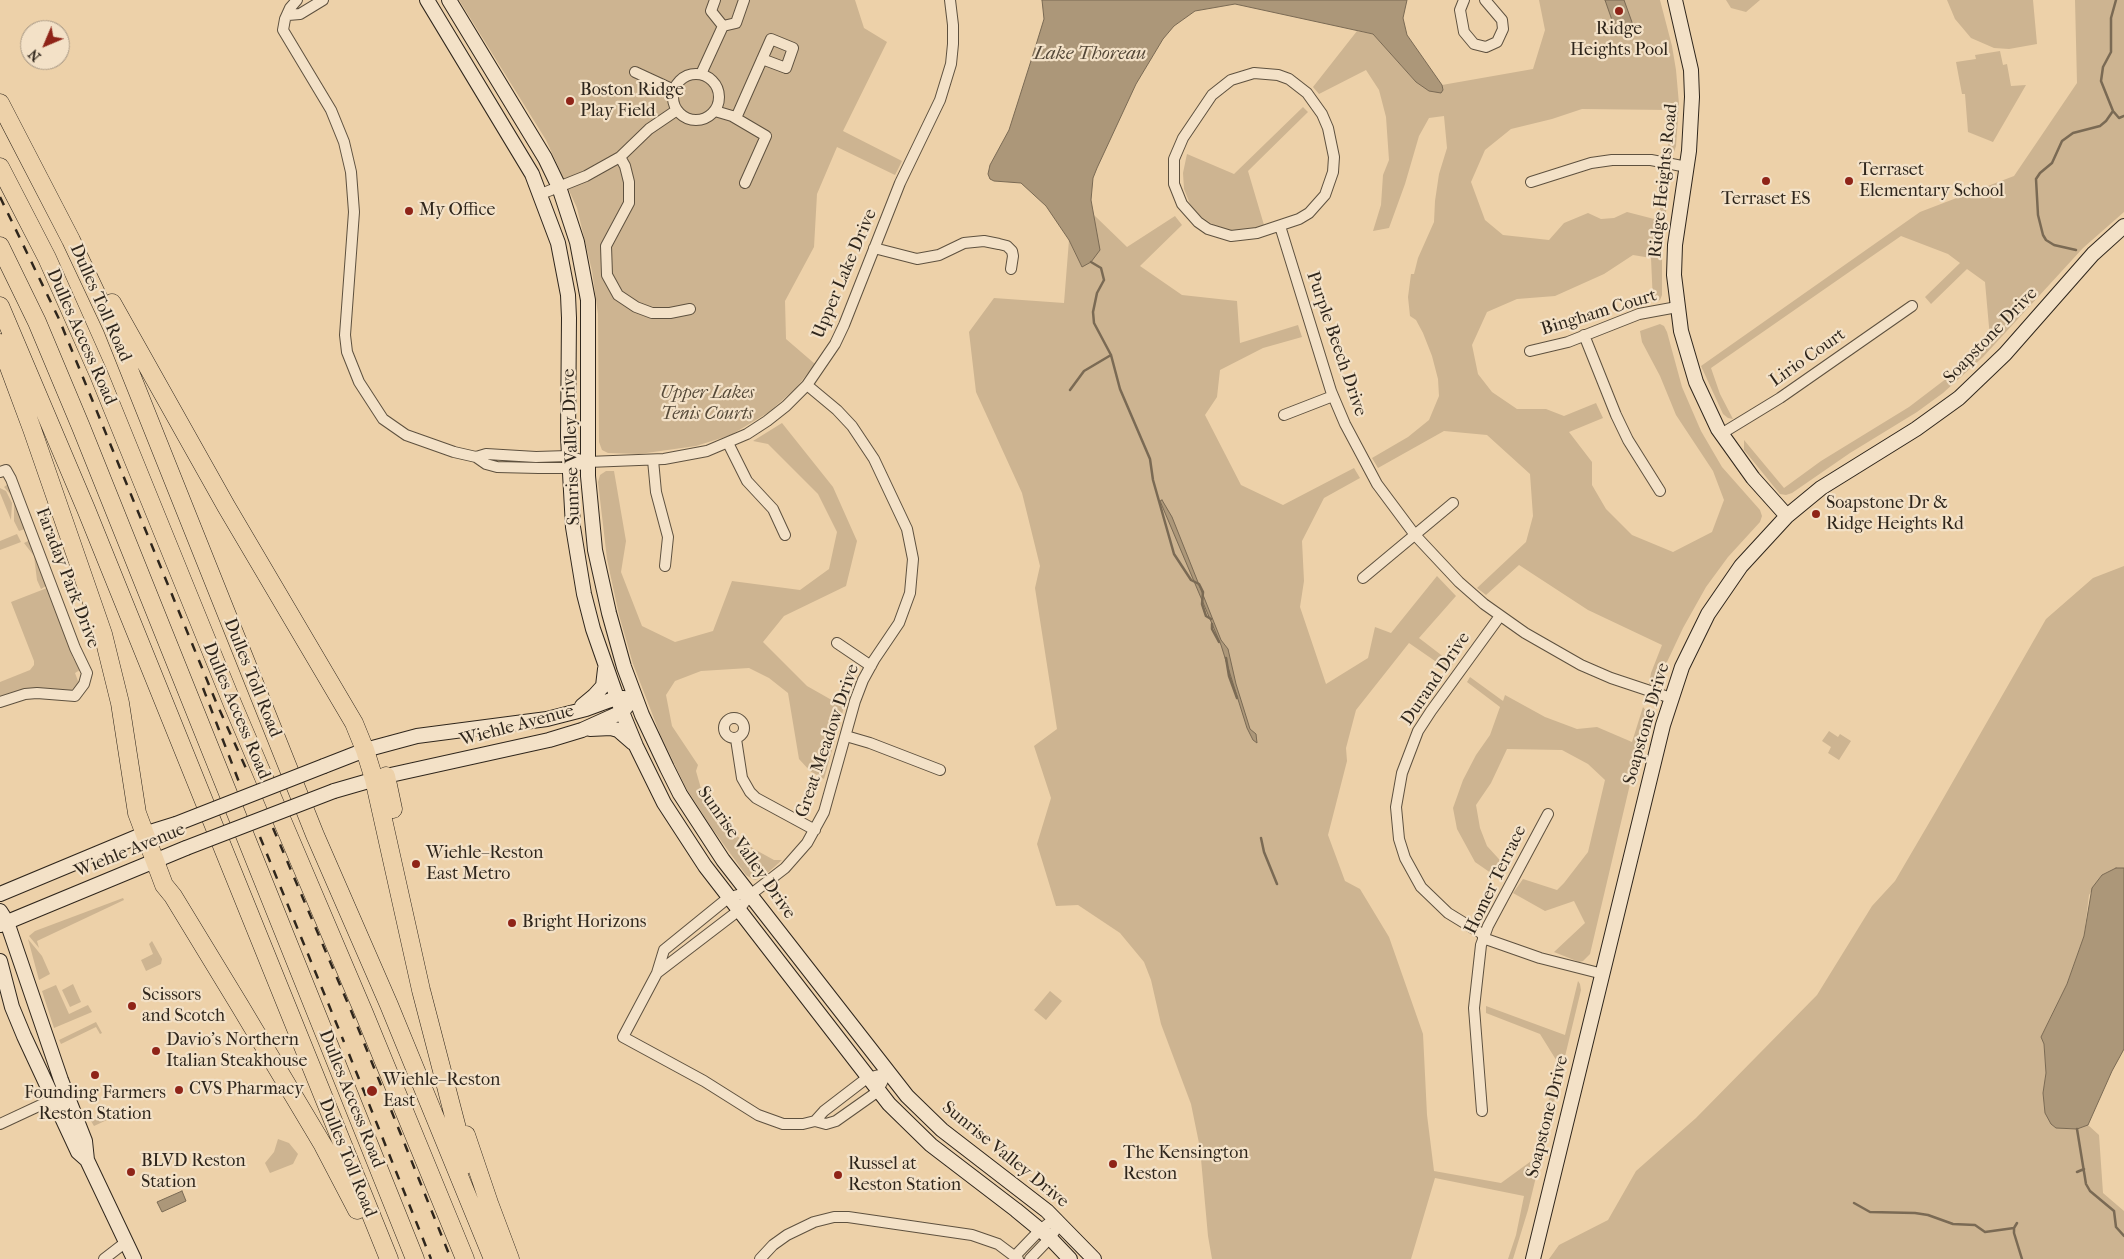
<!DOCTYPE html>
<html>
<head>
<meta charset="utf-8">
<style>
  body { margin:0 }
  #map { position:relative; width:2124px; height:1259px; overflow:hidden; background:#edd1a9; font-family:"IM FELL French Canon",serif }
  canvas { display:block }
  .north { position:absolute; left:20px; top:20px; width:50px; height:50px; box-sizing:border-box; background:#f3e1c7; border:1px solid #a59683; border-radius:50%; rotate:225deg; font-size:14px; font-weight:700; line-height:20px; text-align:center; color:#2f261c }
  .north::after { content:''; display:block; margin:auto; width:18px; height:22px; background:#8f2418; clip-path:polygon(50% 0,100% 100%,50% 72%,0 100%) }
</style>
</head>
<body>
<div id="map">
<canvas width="2124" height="1259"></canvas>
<div class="north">N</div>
</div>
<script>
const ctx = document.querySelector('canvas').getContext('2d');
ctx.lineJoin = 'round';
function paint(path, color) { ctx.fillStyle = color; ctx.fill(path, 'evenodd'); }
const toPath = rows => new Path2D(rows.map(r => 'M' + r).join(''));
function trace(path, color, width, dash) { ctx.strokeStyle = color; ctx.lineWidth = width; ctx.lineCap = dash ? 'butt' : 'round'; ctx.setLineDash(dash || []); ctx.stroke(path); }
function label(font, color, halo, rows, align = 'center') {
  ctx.font = font + ' "IM FELL French Canon",serif'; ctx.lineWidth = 4.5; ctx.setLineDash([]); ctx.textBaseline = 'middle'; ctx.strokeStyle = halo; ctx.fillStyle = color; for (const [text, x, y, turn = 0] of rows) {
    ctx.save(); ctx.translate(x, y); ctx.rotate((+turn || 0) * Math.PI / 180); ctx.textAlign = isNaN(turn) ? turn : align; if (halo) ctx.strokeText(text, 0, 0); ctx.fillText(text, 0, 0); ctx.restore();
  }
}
paint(toPath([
  [459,0,855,0,864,28,887,42,843,131,902,161,895,175,837,147,817,194,814,247,785,301,786,339,815,364,796,388,769,412,731,435,696,446,639,454,608,453,602,450,599,442,598,314,592,271,577,208,546,140],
  [1539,0,1660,0,1672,46,1676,70,1679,104,1676,146,1674,152,1668,154,1669,110,1582,109,1552,119,1511,129,1485,150,1471,182,1485,220,1503,235,1549,240,1564,223,1588,213,1601,219,1614,218,1627,212,1658,220,1665,177,1669,182,1669,188,1662,243,1662,295,1660,300,1653,303,1651,258,1633,255,1604,274,1555,296,1517,299,1487,312,1472,345,1478,374,1492,392,1517,409,1546,409,1564,416,1596,403,1603,418,1569,432,1592,462,1592,485,1606,509,1632,535,1673,552,1712,532,1724,500,1713,471,1676,415,1660,376,1642,342,1640,331,1660,324,1664,326,1667,332,1682,387,1701,431,1722,467,1760,510,1762,516,1760,522,1728,557,1706,587,1683,628,1659,679,1654,684,1649,684,1651,673,1662,645,1588,610,1519,565,1486,595,1477,588,1526,542,1533,516,1530,474,1487,435,1444,431,1378,468,1372,458,1408,437,1429,420,1439,396,1438,379,1432,356,1423,333,1416,320,1410,316,1408,297,1411,274,1414,274,1418,258,1434,222,1435,201,1439,174,1447,148,1444,116,1429,118,1419,136,1405,184,1389,228,1373,231,1381,205,1383,175,1389,160,1386,117,1379,90,1366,70,1319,94,1313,87,1357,31,1373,34,1416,82,1443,90,1442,85,1533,69,1545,30],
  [1726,0,1760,0,1746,12,1731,8],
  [1947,0,2033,0,2037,44,2009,49,1994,48,1971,38,1955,19],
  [2075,0,2124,0,2124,212,2083,248,1983,357,1943,393,1917,412,1850,453,1792,493,1786,495,1780,494,1744,450,1744,440,1784,488,1821,461,1909,407,1951,375,1990,338,1985,282,1967,269,1931,304,1925,297,1960,263,1948,254,1901,236,1711,368,1720,394,1733,419,1728,418,1723,414,1701,366,1920,212,2014,176,2077,83],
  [2000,51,2003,65,2007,64,2011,86,2026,85,1993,142,1968,132,1965,94,1962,94,1956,62,1976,59,1975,55],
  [1303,107,1308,112,1248,171,1264,225,1251,229,1232,231,1217,227,1200,216,1190,204,1184,189,1183,173,1187,154,1234,174],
  [1094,215,1127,247,1175,216,1182,225,1140,266,1182,295,1237,301,1240,343,1298,325,1302,337,1263,348,1220,370,1217,397,1205,415,1241,485,1283,505,1354,468,1360,478,1324,498,1302,541,1304,581,1300,607,1326,684,1368,658,1375,627,1391,633,1437,576,1456,596,1419,638,1453,664,1448,670,1409,643,1356,710,1346,748,1347,761,1328,835,1345,881,1360,889,1389,937,1423,1034,1427,1115,1434,1171,1501,1183,1534,1159,1558,1063,1540,1034,1486,1013,1486,1006,1565,1035,1578,981,1580,984,1581,990,1528,1210,1513,1259,1508,1259,1516,1235,1524,1196,1435,1178,1411,1259,1212,1259,1208,1236,1200,1148,1191,1104,1161,1024,1151,980,1144,962,1120,933,1078,905,1056,906,1037,844,1051,798,1034,746,1057,729,1035,588,1040,566,1022,493,976,392,969,332,994,298,1064,303,1069,240,1082,267,1095,229],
  [782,423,833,487,857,541,846,586,784,616,763,642,807,686,844,707,824,779,810,771,799,759,788,693,769,678,749,668,701,671,675,681,666,695,672,726,698,765,696,771,704,799,728,829,754,849,774,860,782,860,762,878,754,880,746,875,711,827,686,788,660,734,633,664,619,615,607,559,598,482,600,475,606,471,614,471,626,541,621,572,642,626,675,642,713,631,732,581,800,590,829,569,837,532,818,494,768,444,753,441],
  [8,484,25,529,19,531,14,521,14,503,11,495,4,487],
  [0,488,6,491,12,503,11,520,0,493],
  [17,534,21,542,0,550,0,541],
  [30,540,46,586,41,589,37,580,34,556,24,543],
  [2124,566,2124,868,2116,868,2102,875,2089,895,2084,936,2067,984,2041,1037,2044,1044,2046,1073,2043,1094,2045,1113,2062,1128,2077,1129,2088,1125,2099,1135,2103,1193,2124,1211,2124,1259,1549,1259,1559,1245,1608,1220,1636,1171,1696,1118,1817,995,1872,906,1895,881,1936,811,2046,619,2093,578],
  [47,588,73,658,80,670,75,673,78,681,81,680,72,690,32,688,0,696,0,682,30,670,34,665,34,661,11,602],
  [1470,677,1503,701,1505,695,1545,717,1577,729,1597,727,1632,742,1643,707,1647,712,1590,954,1583,961,1579,962,1554,952,1585,923,1574,901,1545,911,1513,893,1523,879,1557,890,1564,883,1588,852,1605,780,1588,764,1562,750,1507,749,1491,783,1476,805,1480,828,1487,846,1508,869,1501,880,1475,862,1457,829,1453,808,1463,780,1476,755,1490,735,1500,707,1467,682],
  [1829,731,1838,737,1840,734,1851,741,1839,760,1828,753,1831,747,1822,741],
  [123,898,124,900,37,941,39,948,29,936,35,931],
  [28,939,42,956,50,974,39,980],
  [152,941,162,959,161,964,146,971,141,960,153,954,149,944],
  [73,984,81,1002,70,1007,62,990],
  [56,985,69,1014,88,1005,92,1012,54,1028,42,991],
  [1050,991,1062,1001,1046,1020,1034,1010],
  [96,1022,102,1033,100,1034,96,1027,61,1044,59,1040],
  [120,1108,122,1113,94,1126,91,1121],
  [278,1139,289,1143,298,1154,293,1164,270,1173,265,1163,274,1152]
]), '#cdb491');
const water = toPath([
  [1042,0,1407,0,1403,18,1407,35,1442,85,1443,90,1441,93,1429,91,1416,82,1373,34,1235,4,1195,11,1174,26,1163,39,1136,84,1097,168,1093,178,1091,200,1100,250,1091,262,1082,267,1069,240,1046,206,1021,183,994,181,990,179,988,174,990,165,1009,130,1036,45,1044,19,1042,0],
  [1605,0,1624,0,1633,25,1607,34,1604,26,1613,23,1605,0],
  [1162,500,1172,517,1221,640,1228,649,1236,684,1250,729,1256,734,1257,743,1253,740,1247,728,1221,645,1160,501,1162,500],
  [2116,868,2124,868,2124,1049,2112,1071,2088,1125,2077,1129,2056,1128,2051,1124,2045,1113,2043,1093,2046,1073,2044,1044,2041,1037,2067,984,2084,936,2092,888,2102,875,2116,868],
  [182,1191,186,1201,162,1212,157,1202,182,1191]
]);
paint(water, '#ac9779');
trace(water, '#7a6a54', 1);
trace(toPath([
  [2116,0,2111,18,2111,52,2103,67,2101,81,2113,111,2119,118,2124,116],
  [2076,250,2054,245,2046,240,2043,235,2038,215,2036,179,2040,173,2052,163,2062,141,2073,133,2100,126,2106,121,2113,111],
  [1091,262,1101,268,1104,280,1097,293,1093,312,1094,323,1111,355,1120,389,1150,459,1153,480,1174,554,1191,580,1199,584,1203,592,1202,604,1206,616,1211,619],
  [1070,390,1084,371,1111,355],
  [1212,624,1212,629,1219,642],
  [1226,658,1229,676,1237,698],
  [1261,838,1264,852,1277,884],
  [2077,1129,2086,1184,2090,1191,2114,1211,2116,1227,2124,1236],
  [2077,1172,2084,1169],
  [1854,1203,1870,1212,1915,1213,1928,1215,1953,1224,1975,1225,1985,1232,2014,1228],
  [2017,1223,2014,1228,2014,1233,2022,1259]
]), '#7a6a54', 2.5);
const street = toPath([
  [297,0,290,8,285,19,283,30,331,110,344,142,351,172,354,212,345,335,347,352,359,382,383,419,406,435,454,452,476,457,486,464,497,467,539,468,569,468,588,462,664,459,707,451,747,434,767,421,786,406,807,385,835,344,844,325,900,183,940,100,951,64,953,44,953,25,950,0],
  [715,0,711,11,723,26],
  [1464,0,1460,10,1464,32,1474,44,1486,47,1497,42,1503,29,1502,20,1485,0],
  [288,15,300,14,323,0],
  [723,26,736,23,744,0],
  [635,72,674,90],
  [1254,73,1278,75,1289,79,1307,93,1322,114,1328,128,1334,157,1333,172,1325,195,1309,213,1299,219,1257,233,1231,236,1208,229,1198,222,1182,204,1174,184,1174,159,1183,138,1212,95,1231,80,1254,73],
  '673 97a23 23 0 1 1 46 0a23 23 0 1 1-46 0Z',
  [701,74,723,26],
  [715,111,732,116,766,136,745,183],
  [736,118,771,39,793,48,786,68,762,59],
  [620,157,625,166,629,182,629,203,606,246,607,275,618,295,636,307,652,313,670,313,690,309],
  [1531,182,1591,163,1612,160,1651,160,1687,167],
  [541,194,586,176,620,157,649,129,677,110],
  [1280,226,1331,391,1345,424,1377,484,1415,535,1459,582,1484,604,1525,633,1581,665,1611,678,1671,698],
  [874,248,917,259,939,255,964,243,984,241,999,244,1007,246,1012,251,1013,256,1011,269],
  [1584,335,1616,415,1628,440,1660,491],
  [1530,351,1568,342,1639,314,1677,307],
  [1284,415,1333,396],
  [1721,434,1780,398,1912,306],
  [728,443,747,481,773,509,785,535],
  [476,457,486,454,536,457,568,456,588,462],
  [653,460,656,492,668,537,665,566],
  [0,472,6,470,11,479,75,648,87,673,84,684,75,696,37,693,25,694,0,702],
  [1363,578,1453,503],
  [837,643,871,666],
  '724 728a10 10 0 1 1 20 0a10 10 0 1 1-20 0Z',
  [846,736,870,743,940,770],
  [736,739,742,778,750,792,756,798,815,830],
  [750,895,741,894,728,898,664,950,657,973,623,1037,704,1081,758,1115,783,1124,803,1124,815,1121,826,1124,836,1121,877,1092,887,1073],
  [1484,935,1448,913,1421,887,1405,858,1399,839,1396,807,1402,773,1418,731,1431,711,1500,616],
  [1483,938,1540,958,1603,974],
  [657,973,738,911,750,895,785,868,807,843,824,812,855,701,863,680,874,660,899,623,910,593,913,559,907,529,874,459,852,426,837,410,807,385],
  [1482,1111,1474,1008,1481,945,1488,926,1548,814],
  [815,1121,824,1111,867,1078,887,1073],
  [0,1124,58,1097],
  [1015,1256,1040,1230,1049,1223,1057,1221,1056,1229,1050,1238,1030,1259],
  [104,1259,126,1242],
  [760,1259,773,1245,787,1235,814,1222,834,1217,848,1217,972,1235,998,1244,1018,1259]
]);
const secondary = toPath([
  [427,0,532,174,558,243,568,295,569,318,568,437,573,527,584,594,593,629,622,712,636,746,664,803,705,866,889,1104,931,1145,1016,1210,1050,1238,1070,1259],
  [449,0,545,158,559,187,577,242,588,300,588,476,595,550,609,613,624,667,642,715,667,768,680,794,723,860,907,1096,942,1130,1047,1211,1094,1259],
  [1675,0,1691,70,1692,97,1689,151,1675,245,1674,275,1681,331,1696,382,1718,429,1753,478,1787,516],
  [582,706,594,696,603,686,605,669],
  [590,729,611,728,618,730,633,743],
  [324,766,365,750,417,736,547,719,586,709,616,698,624,698],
  [334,791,386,776,549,740,582,730,622,712,627,706],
  [0,894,144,834,176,824],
  [0,911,7,922,61,1080,85,1141,87,1160,134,1259],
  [0,925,186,848],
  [0,961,12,1007,24,1036,78,1152,87,1160],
  [1533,1259,1663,725,1682,667,1708,614,1741,566,1787,516,1821,488,1916,429,1959,398,2005,354,2093,254,2124,226]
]);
const highway = toPath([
  [0,103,71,240,112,327,315,835,389,1005,493,1259],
  [0,167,47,258,99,375,233,705,364,1013,465,1259],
  [0,246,37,322,81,427,415,1259],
  [112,303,226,506,354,723,365,750,374,779,421,990,460,1140,462,1167],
  [0,306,86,509,389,1259],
  [0,343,32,429,103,634,120,703,137,813,164,885,173,896,240,1006,323,1145,357,1210],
  [386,776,393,809],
  [466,1135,489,1203,510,1259]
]);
trace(street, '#5e513f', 12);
trace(secondary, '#2f261c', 16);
trace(highway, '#2f261c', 19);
trace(street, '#f3e1c7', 10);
trace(secondary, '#f3e1c7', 14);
trace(highway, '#edd1a9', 18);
trace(toPath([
  [0,197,59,319,216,702,249,775],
  [203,688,239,782],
  [273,828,352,1013,451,1259],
  [260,837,344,1042],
  [349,1054,431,1259]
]), '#2f261c', 2.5, [9, 9]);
const secondaryBridge = toPath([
  [176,824,324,766],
  [186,848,334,791]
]);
trace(secondaryBridge, '#2f261c', 16, []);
trace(secondaryBridge, '#f3e1c7', 14);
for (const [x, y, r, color] of [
  [1619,11,5,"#8f2418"],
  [570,101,5,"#8f2418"],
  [1766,181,5,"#8f2418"],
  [1849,181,5,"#8f2418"],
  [409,211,5,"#8f2418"],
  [1816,514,5,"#8f2418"],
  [416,864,5,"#8f2418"],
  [512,923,5,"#8f2418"],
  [132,1006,5,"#8f2418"],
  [156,1051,5,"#8f2418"],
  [95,1075,5,"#8f2418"],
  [179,1090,5,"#8f2418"],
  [372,1091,6,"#8f2418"],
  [1113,1164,5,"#8f2418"],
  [131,1172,5,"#8f2418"],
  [838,1175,5,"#8f2418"]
]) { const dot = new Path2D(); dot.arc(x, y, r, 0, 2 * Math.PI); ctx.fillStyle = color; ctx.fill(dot); trace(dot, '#f3e1c7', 2); }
label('18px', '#2f261c', '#f3e1c7', [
  ["Ridge",1619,30,"center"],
  ["Heights Pool",1619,51,"center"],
  ["Boston Ridge",580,91],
  ["Play Field",580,112],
  ["Terraset",1859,171],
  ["Elementary School",1859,192],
  ["Terraset ES",1766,200,"center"],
  ["My Office",419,211],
  ["Soapstone Dr &",1826,504],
  ["Ridge Heights Rd",1826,525],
  ["Wiehle–Reston",426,854],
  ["East Metro",426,875],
  ["Bright Horizons",522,923],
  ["Scissors",142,996],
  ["and Scotch",142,1017],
  ["Davio's Northern",166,1041],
  ["Italian Steakhouse",166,1062],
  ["Wiehle–Reston",383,1081],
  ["East",383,1102],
  ["CVS Pharmacy",189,1090],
  ["Founding Farmers",95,1094,"center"],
  ["Reston Station",95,1115,"center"],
  ["The Kensington",1123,1154],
  ["Reston",1123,1175],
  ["BLVD Reston",141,1162],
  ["Station",141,1183],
  ["Russel at",848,1165],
  ["Reston Station",848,1186]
], 'left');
label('18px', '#2f261c', '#f3e1c7', [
  ["Ridge Heights Road",1664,181,-84],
  ["Upper Lake Drive",845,274,-67],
  ["Dulles Toll Road",100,303,66],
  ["Bingham Court",1599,313,-17],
  ["Soapstone Drive",1991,336,-46],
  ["Dulles Access Road",81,337,66],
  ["Purple Beech Drive",1336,344,71],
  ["Lirio Court",1808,358,-35],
  ["Sunrise Valley Drive",572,447,-92],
  ["Faraday Park Drive",67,578,69],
  ["Dulles Toll Road",252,678,68],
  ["Durand Drive",1436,679,-56],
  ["Dulles Access Road",236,711,67],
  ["Soapstone Drive",1647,724,-74],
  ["Wiehle Avenue",517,726,-15],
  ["Great Meadow Drive",828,741,-71],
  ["Wiehle Avenue",130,851,-22],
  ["Sunrise Valley Drive",746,853,55],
  ["Homer Terrace",1496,880,-64],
  ["Dulles Access Road",351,1099,68],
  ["Soapstone Drive",1548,1117,-76],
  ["Sunrise Valley Drive",1005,1155,39],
  ["Dulles Toll Road",347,1158,68]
]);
label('italic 18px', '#564a39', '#f3e1c7', [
  ["Upper Lakes",707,394],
  ["Tenis Courts",707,415]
]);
label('italic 19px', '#544838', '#f3e1c7', [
  ["Lake Thoreau",1090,54]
]);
</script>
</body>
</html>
